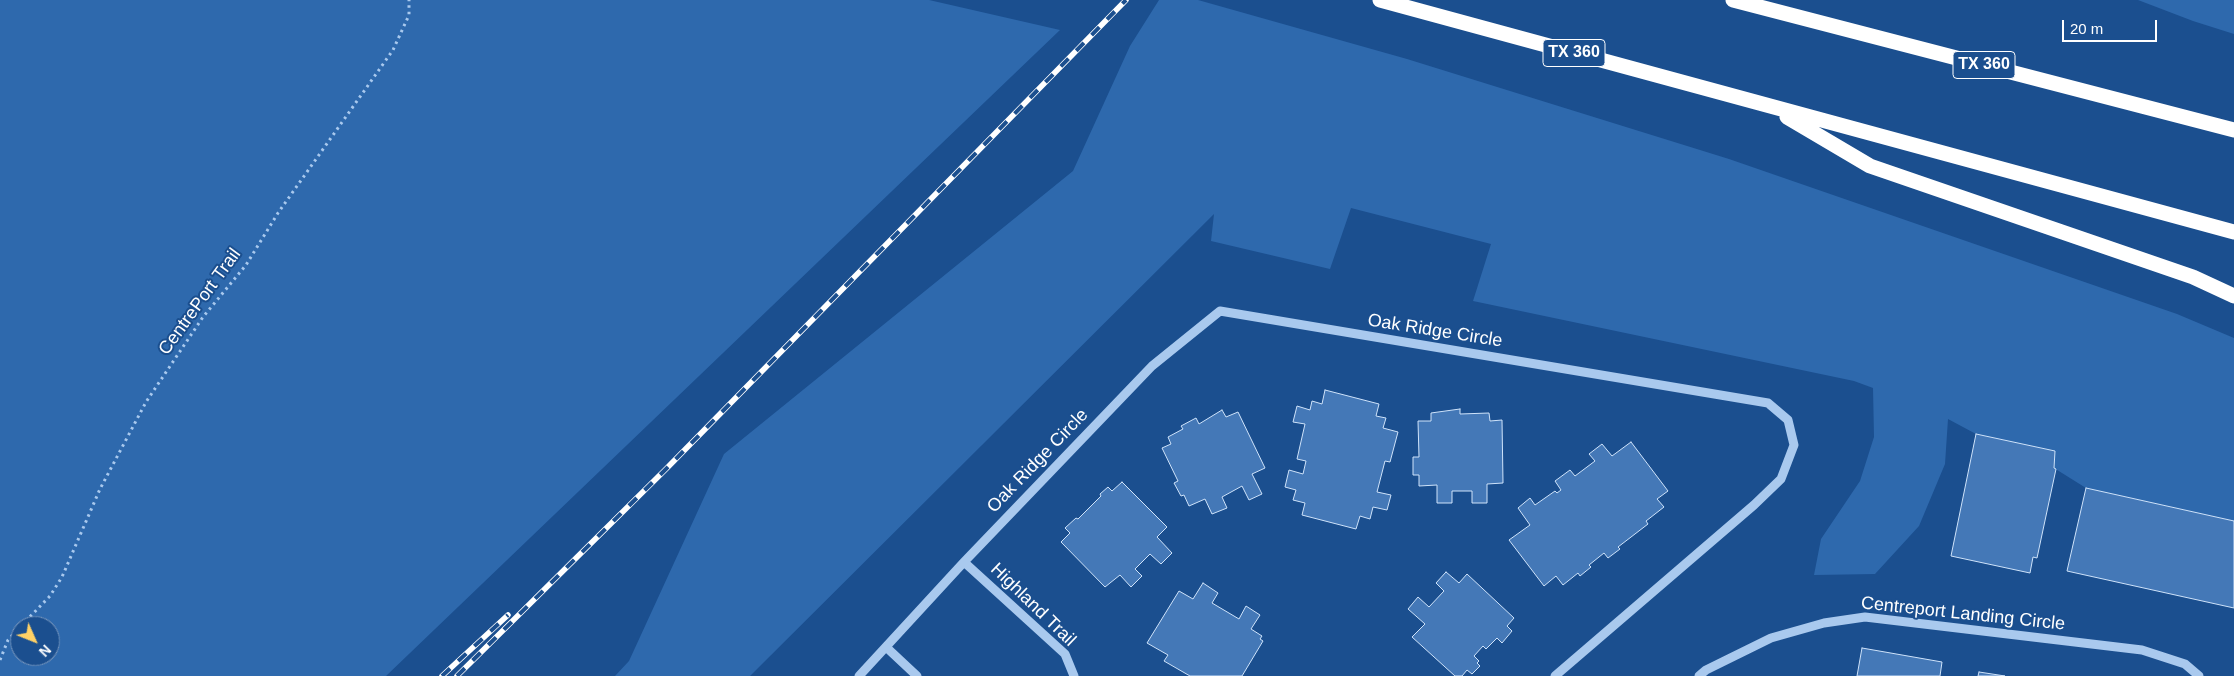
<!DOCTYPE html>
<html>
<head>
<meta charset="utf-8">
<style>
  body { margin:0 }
  #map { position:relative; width:2234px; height:676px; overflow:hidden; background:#1b4f8f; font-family:Arial,sans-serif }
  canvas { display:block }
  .north { position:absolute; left:10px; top:616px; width:50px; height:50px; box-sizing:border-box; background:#1b4f8f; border:1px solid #7695bc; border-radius:50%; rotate:134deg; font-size:14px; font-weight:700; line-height:20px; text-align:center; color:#fff }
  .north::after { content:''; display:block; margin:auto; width:18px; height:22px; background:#ffd166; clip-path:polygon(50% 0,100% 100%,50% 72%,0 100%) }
  .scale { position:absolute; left:2062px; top:20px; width:95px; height:22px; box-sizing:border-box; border:2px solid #fff; border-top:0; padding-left:6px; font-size:15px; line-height:18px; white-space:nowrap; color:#fff; -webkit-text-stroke:4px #1b4f8f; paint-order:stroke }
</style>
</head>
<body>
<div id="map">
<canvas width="2234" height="676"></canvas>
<div class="north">N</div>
<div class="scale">20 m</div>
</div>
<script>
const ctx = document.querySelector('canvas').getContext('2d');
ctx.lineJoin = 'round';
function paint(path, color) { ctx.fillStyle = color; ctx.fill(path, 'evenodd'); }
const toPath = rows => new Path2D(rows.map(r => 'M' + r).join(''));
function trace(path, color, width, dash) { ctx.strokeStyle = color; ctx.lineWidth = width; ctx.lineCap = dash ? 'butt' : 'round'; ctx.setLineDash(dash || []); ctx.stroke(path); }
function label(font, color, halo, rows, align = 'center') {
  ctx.font = font + ' Arial,sans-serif'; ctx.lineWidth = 4; ctx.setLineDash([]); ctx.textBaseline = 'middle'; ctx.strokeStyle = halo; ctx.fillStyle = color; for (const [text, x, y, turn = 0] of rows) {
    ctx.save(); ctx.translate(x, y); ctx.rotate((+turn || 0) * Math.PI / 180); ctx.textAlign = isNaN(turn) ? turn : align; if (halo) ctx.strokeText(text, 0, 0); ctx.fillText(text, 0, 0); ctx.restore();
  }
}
paint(toPath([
  [0,0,929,0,1060,30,386,676,0,676],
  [20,626,50,626,50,656,20,656],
  [1159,0,1198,0,1407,59,1729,159,2177,314,2234,338,2234,521,2086,488,2054,468,2055,451,1976,434,1948,419,1945,464,1919,526,1875,574,1814,575,1821,539,1860,481,1874,437,1873,388,1854,381,1473,301,1491,244,1351,208,1330,269,1211,241,1214,214,750,676,615,676,629,661,724,454,1073,171,1130,46],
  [2138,0,2234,0,2234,34,2193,21]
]), '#2e69ad');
const building = toPath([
  [1325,390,1379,404,1376,416,1386,418,1383,428,1398,432,1390,462,1385,461,1377,492,1391,495,1387,510,1373,507,1370,519,1360,516,1356,529,1302,515,1305,503,1293,500,1296,490,1285,487,1289,470,1303,474,1306,461,1297,459,1305,424,1293,422,1297,406,1310,410,1312,401,1322,404,1325,390],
  [1460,409,1460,414,1489,413,1490,421,1502,420,1503,483,1487,484,1487,503,1472,503,1472,491,1452,491,1452,503,1437,503,1437,485,1419,486,1419,475,1413,475,1413,457,1419,457,1418,421,1431,421,1431,413,1460,409],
  [1222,410,1226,417,1238,412,1265,468,1252,474,1262,494,1249,500,1242,486,1222,497,1227,508,1212,514,1205,499,1189,506,1184,495,1181,496,1174,483,1178,481,1162,448,1171,444,1168,437,1183,429,1181,426,1196,418,1199,424,1222,410],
  [1976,434,2055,451,2054,468,2056,469,2037,558,2033,557,2030,573,1951,556,1976,434],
  [1631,442,1668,491,1657,499,1664,507,1646,521,1648,524,1618,547,1620,549,1608,558,1604,553,1589,565,1591,567,1580,576,1578,573,1563,585,1556,576,1544,586,1509,540,1530,525,1518,508,1530,498,1535,505,1555,491,1557,493,1561,490,1555,481,1570,470,1575,476,1595,461,1589,454,1602,444,1612,456,1631,442],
  [1122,482,1167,527,1157,537,1172,553,1161,564,1150,554,1135,569,1142,576,1131,587,1120,575,1105,587,1061,542,1070,533,1065,528,1076,518,1078,519,1101,496,1100,494,1108,487,1112,491,1122,482],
  [2086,488,2234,521,2234,608,2067,571,2086,488],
  [1446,572,1459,583,1467,574,1514,618,1507,626,1512,631,1502,643,1497,638,1486,649,1483,646,1474,656,1479,661,1477,663,1480,666,1472,674,1467,670,1462,676,1455,676,1412,637,1425,624,1408,609,1418,597,1429,607,1444,591,1436,583,1446,572],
  [1203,583,1218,593,1212,603,1239,619,1246,606,1260,615,1251,629,1262,636,1260,639,1263,641,1242,676,1190,676,1164,661,1168,655,1147,643,1179,591,1193,599,1203,583],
  [1862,648,1942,662,1940,676,1857,676,1862,648],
  [1979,672,2005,676,1978,676,1979,672]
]);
paint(building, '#4478b7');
trace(building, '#cfe3fa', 1);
trace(toPath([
  [21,626,50,596,62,577,100,489,146,402,203,317,246,265,278,213,393,50,409,15,409,0],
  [0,660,8,640,20,627]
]), '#a9c9ee', 3, [2.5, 4]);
trace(toPath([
  [964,562,1065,654,1074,676],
  [886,647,917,676],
  [859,676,964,562,1152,366,1220,311,1768,403,1788,420,1794,445,1781,479,1754,505,1555,676],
  [1699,676,1706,670,1771,638,1824,623,1865,617,2142,650,2185,664,2199,676]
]), '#a9c9ee', 9);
trace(toPath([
  [1380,0,2234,232],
  [1733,0,2234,130],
  [1787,117,1870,166,2193,277,2234,296]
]), '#fff', 15);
const rail = toPath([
  [442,676,508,615],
  [457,676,666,469,1126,0]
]);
trace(rail, '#fff', 5.5);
trace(rail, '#1b4f8f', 4, [11]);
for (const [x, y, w] of [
  [1574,53,62],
  [1984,65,62]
]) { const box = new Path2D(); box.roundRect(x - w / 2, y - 13.5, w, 27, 4); ctx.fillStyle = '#1b4f8f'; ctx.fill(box); trace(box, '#fff', 1); }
label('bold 16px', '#fff', null, [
  ["TX 360",1574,53],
  ["TX 360",1984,65]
]);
label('18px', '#fff', '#1b4f8f', [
  ["CentrePort Trail",200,302,-54],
  ["Oak Ridge Circle",1435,331,9],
  ["Oak Ridge Circle",1038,461,-46],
  ["Highland Trail",1033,605,44],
  ["Centreport Landing Circle",1963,614,6]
]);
</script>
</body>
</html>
